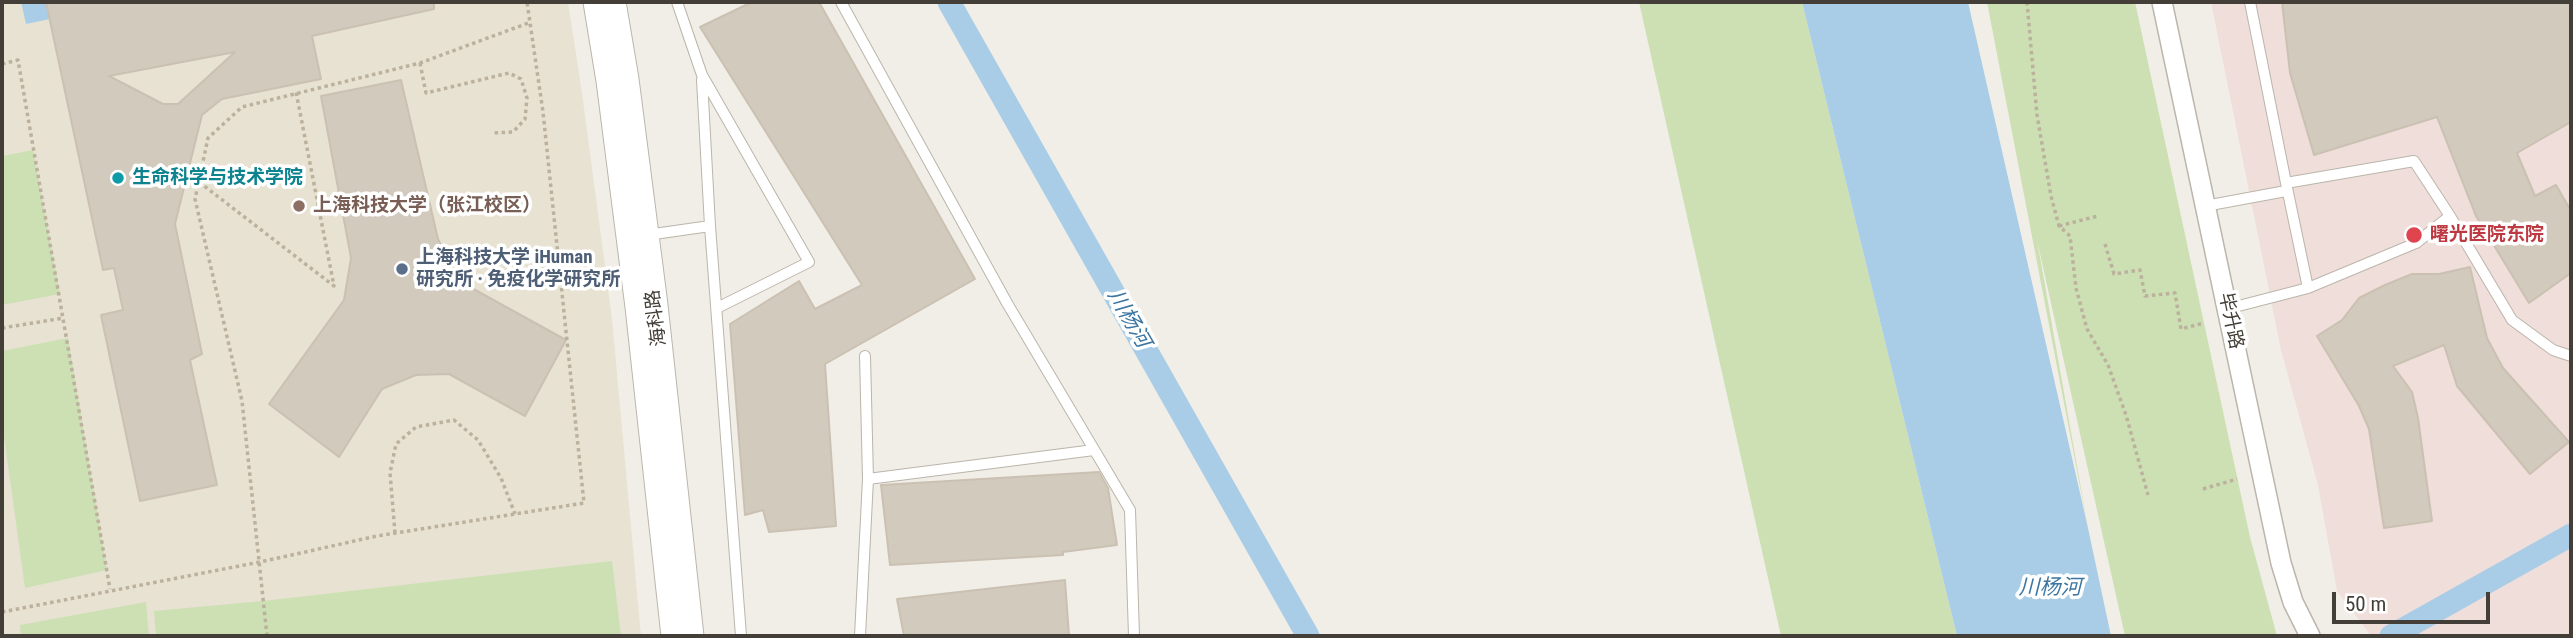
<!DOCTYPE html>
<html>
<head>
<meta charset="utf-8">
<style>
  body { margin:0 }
  #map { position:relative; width:2573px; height:638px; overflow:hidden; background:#f1eee7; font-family:"Roboto Condensed",sans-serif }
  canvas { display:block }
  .frame { position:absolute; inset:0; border:4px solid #433e37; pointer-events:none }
  .scale { position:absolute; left:2332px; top:592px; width:158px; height:32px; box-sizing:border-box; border:4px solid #433e37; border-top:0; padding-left:9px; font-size:21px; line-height:24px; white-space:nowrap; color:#433e37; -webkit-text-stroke:5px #fff; paint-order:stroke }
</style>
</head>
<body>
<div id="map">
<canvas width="2573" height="638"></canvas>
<div class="frame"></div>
<div class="scale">50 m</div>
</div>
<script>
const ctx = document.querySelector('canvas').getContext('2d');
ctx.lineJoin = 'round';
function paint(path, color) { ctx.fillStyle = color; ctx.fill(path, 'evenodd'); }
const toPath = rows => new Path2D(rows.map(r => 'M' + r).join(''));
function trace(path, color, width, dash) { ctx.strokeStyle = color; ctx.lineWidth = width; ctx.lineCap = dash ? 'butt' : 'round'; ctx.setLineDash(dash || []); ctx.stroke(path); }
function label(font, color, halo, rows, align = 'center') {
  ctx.font = font + ' "Roboto Condensed","Noto Sans SC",sans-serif'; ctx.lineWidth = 7; ctx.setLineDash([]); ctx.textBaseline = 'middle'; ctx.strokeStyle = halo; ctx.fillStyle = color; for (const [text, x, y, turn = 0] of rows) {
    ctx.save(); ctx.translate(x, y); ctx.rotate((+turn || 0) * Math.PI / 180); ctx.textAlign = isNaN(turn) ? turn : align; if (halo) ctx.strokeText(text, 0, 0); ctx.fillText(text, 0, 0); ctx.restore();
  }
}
paint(toPath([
  [2,2,568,2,582,93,612,319,641,636,2,636]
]), '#e8e2d2');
paint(toPath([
  [2211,2,2571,2,2571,636,2371,636,2337,591,2318,485,2281,350]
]), '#f0dedb');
paint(toPath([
  [1639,2,1802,2,1957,636,1781,636],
  [1987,2,2135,2,2250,537,2277,636,2125,636,2037,240,2088,528],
  [33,150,60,294,2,305,2,156],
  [68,338,107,570,25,588,2,422,2,351],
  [612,561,621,636,156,636,154,611,263,601],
  [146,602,149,636,21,636,20,625]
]), '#cce0b4');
paint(toPath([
  [21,2,50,2,47,3,50,19,26,24],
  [1802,2,1968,2,2088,528,2111,636,1957,636]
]), '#aacde7');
trace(toPath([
  [949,2,1308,636],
  [2391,636,2571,535]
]), '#aacde7', 23);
const building = toPath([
  [46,2,434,2,434,9,312,36,321,79,222,99,202,115,175,224,202,354,190,360,217,485,140,501,101,315,123,310,114,268,103,270,46,2],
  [235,52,178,104,163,104,109,76,235,52],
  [752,2,819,2,975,279,825,364,836,526,769,532,763,510,745,515,730,324,799,281,815,309,862,285,700,27,752,2],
  [2282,2,2571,2,2571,122,2517,153,2535,196,2556,185,2571,211,2571,273,2529,303,2476,216,2437,117,2314,155,2290,73,2282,2],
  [401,80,438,239,459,281,566,340,525,416,449,374,416,375,382,389,339,457,269,404,344,300,351,258,321,96,401,80],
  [2470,267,2487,338,2503,368,2569,442,2530,474,2457,386,2444,345,2393,366,2412,392,2418,418,2432,521,2384,528,2369,429,2359,406,2317,336,2342,320,2359,298,2385,285,2412,274,2439,274,2470,267],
  [1099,472,1108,488,1117,545,1063,552,1063,555,890,565,881,485,1099,472],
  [1065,580,1069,636,904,636,897,599,1065,580]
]);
paint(building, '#d1cabd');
trace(building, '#cbc1b2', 2);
const service = toPath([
  [677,2,702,75,809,262,717,308],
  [841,2,1007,303,1130,510,1134,636],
  [2250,2,2286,183,2414,161,2450,216,2512,320,2553,350,2571,356],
  [702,80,710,226],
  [2286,183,2308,288,2416,243,2450,216],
  [2205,206,2286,191],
  [647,235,710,226,741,636],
  [2227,309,2308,288],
  [868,479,1094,450],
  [860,636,868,479,865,356]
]);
const minor = toPath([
  [2162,2,2281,563,2293,602,2310,636]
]);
const tertiary = toPath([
  [595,2,608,81,637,307,673,636],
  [614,2,627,79,656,305,692,636]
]);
trace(service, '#bbb5aa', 12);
trace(minor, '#bbb5aa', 22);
trace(tertiary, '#bbb5aa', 25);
trace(toPath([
  [2027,2,2037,115,2051,196,2059,226,2070,236,2076,288,2087,329,2108,365,2126,415,2148,495],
  [420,63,426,93,509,73,521,79,527,98,525,119,513,132,492,133],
  [2,64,18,60,110,589],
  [199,182,334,286,296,92],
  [2059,226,2098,216],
  [2105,244,2114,274,2140,270,2145,296,2175,293,2181,329,2204,323],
  [2,328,64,318],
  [2203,489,2237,479],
  [395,533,390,473,396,444,416,427,454,420,478,440,501,478,515,514],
  [2,612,260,562,377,536,584,503,543,112,527,2],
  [267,636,242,401,195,199,208,138,242,107,420,63,531,22]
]), '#bbb19d', 3.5, [3.5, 3.5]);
trace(service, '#fff', 10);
trace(minor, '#fff', 19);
trace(tertiary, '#fff', 23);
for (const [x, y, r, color] of [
  [118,178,7,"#0f9aa8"],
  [299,206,7,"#8d6e63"],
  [2414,235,9,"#e0444e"],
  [402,269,7,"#5c6f8a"]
]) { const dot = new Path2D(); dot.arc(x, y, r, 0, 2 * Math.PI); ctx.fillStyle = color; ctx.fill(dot); trace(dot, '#fff', 2.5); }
label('bold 19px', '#0d838f', '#fff', [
  ["生命科学与技术学院",132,178]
], 'left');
label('bold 19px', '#785e54', '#fff', [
  ["上海科技大学（张江校区）",313,206]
], 'left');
label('bold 19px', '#be3a42', '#fff', [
  ["曙光医院东院",2430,235]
], 'left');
label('bold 19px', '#4e5e75', '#fff', [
  ["上海科技大学 iHuman",416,258],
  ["研究所 · 免疫化学研究所",416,280]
], 'left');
label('19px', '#433e37', '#fff', [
  ["海科路",657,318,-97],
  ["毕升路",2230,321,78]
]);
label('italic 21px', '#3d76a1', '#fff', [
  ["川杨河",1128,319,60],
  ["川杨河",2050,589]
]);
</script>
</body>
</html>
